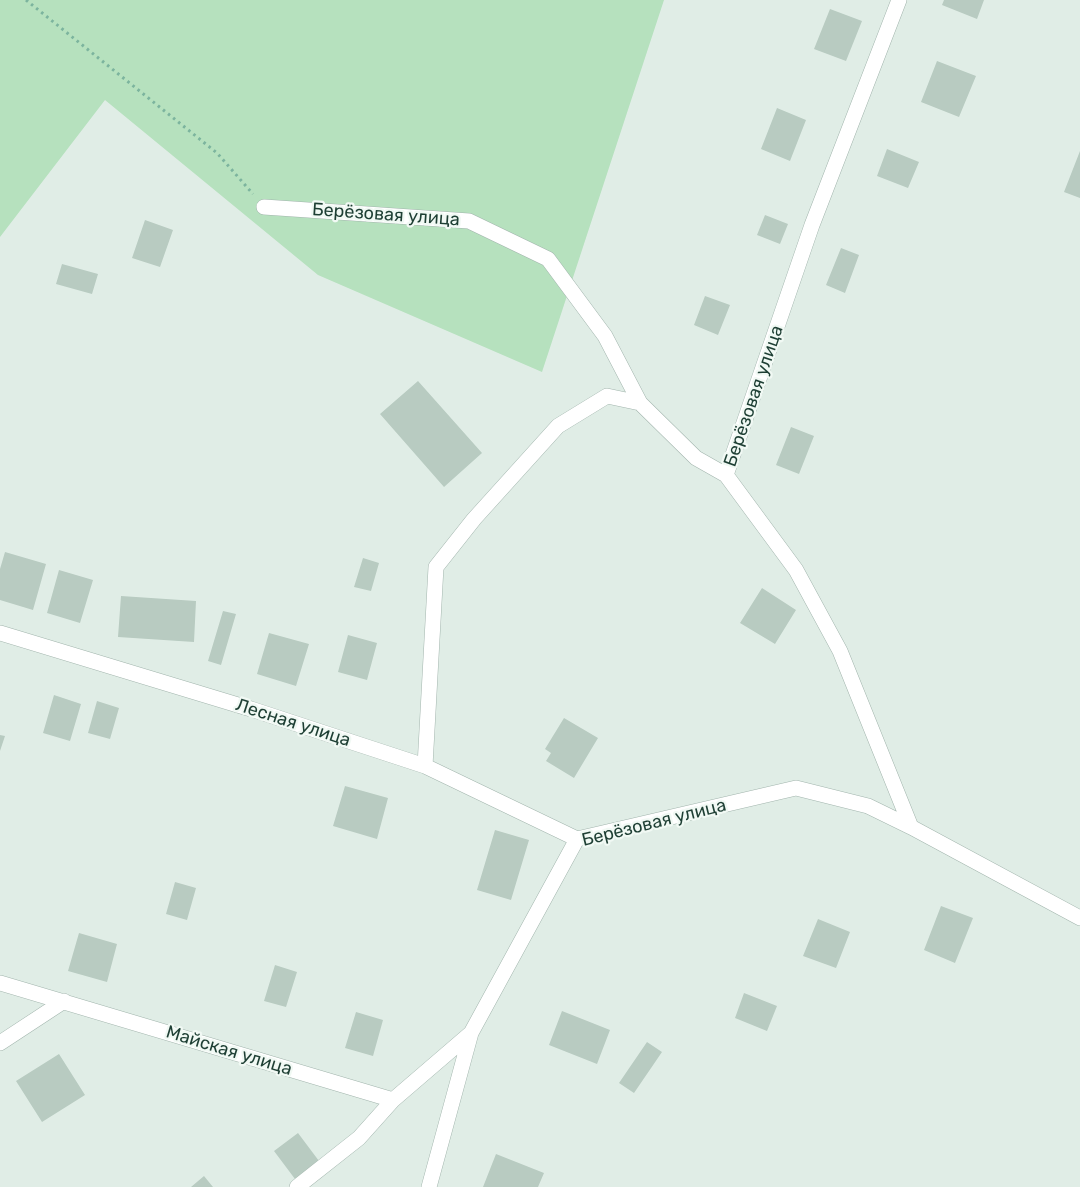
<!DOCTYPE html>
<html>
<head>
<meta charset="utf-8">
<style>
  body { margin:0 }
  canvas { display:block; background:#e0ede6 }
</style>
</head>
<body>
<canvas width="1080" height="1187"></canvas>
<script>
const ctx = document.querySelector('canvas').getContext('2d');
ctx.lineJoin = 'round';
function paint(path, color) { ctx.fillStyle = color; ctx.fill(path, 'evenodd'); }
const toPath = rows => new Path2D(rows.map(r => 'M' + r).join(''));
function trace(path, color, width, dash) { ctx.strokeStyle = color; ctx.lineWidth = width; ctx.lineCap = dash ? 'butt' : 'round'; ctx.setLineDash(dash || []); ctx.stroke(path); }
function label(font, color, halo, rows, align = 'center') {
  ctx.font = font + ' Rubik,sans-serif'; ctx.lineWidth = 4.5; ctx.setLineDash([]); ctx.textBaseline = 'middle'; ctx.strokeStyle = halo; ctx.fillStyle = color; for (const [text, x, y, turn = 0] of rows) {
    ctx.save(); ctx.translate(x, y); ctx.rotate((+turn || 0) * Math.PI / 180); ctx.textAlign = isNaN(turn) ? turn : align; if (halo) ctx.strokeText(text, 0, 0); ctx.fillText(text, 0, 0); ctx.restore();
  }
}
paint(toPath([
  [0,0,664,0,542,372,318,275,105,100,0,237]
]), '#b6e1be');
paint(toPath([
  [944,0,984,0,977,19,942,5],
  [830,9,862,21,846,61,814,49],
  [937,61,976,76,959,117,921,102],
  [777,108,806,120,790,161,761,149],
  [887,149,919,162,908,188,877,176],
  [1080,151,1080,198,1064,192],
  [765,215,788,224,780,244,757,235],
  [145,220,173,230,160,267,132,258],
  [841,248,859,255,845,293,826,285],
  [62,264,98,274,92,294,56,284],
  [705,296,730,305,718,335,694,325],
  [418,381,482,453,444,487,380,414],
  [791,427,814,436,799,474,776,465],
  [5,552,46,564,33,610,0,600,0,569],
  [363,558,379,563,371,591,354,587],
  [59,570,93,580,80,623,47,613],
  [762,588,796,610,775,644,740,623],
  [121,596,196,601,194,642,118,637],
  [223,611,236,614,221,665,208,661],
  [269,633,309,644,296,686,257,674],
  [348,635,377,643,367,680,338,672],
  [54,695,81,704,70,741,43,733],
  [97,701,119,708,110,739,88,733],
  [564,718,598,738,574,778,546,761,551,753,545,749],
  [0,735,5,736,0,751],
  [345,786,388,798,377,839,333,826],
  [495,830,529,840,511,900,477,890],
  [175,882,196,888,187,920,166,914],
  [941,906,973,918,955,963,924,950],
  [818,919,850,932,836,968,803,956],
  [79,933,117,944,107,982,68,971],
  [275,965,297,972,286,1007,264,1001],
  [744,993,777,1006,767,1031,735,1018],
  [562,1011,610,1030,597,1064,549,1045],
  [356,1012,383,1020,373,1056,345,1048],
  [647,1042,662,1052,634,1093,619,1083],
  [59,1054,85,1095,42,1122,16,1081],
  [298,1133,319,1161,295,1179,274,1151],
  [496,1154,544,1173,538,1187,483,1187],
  [204,1176,213,1187,191,1187]
]), '#b8cbc1');
const street = toPath([
  [264,207,469,221,548,259,605,336,640,403,696,458,726,475,796,570,840,651,911,827,1080,918],
  [726,475,812,225,899,0],
  [0,633,251,709,425,766,577,839],
  [425,766,436,567,474,519,558,426,607,396,640,403],
  [0,983,393,1100],
  [0,1043,64,1001],
  [297,1187,359,1138,393,1100,471,1033],
  [429,1187,471,1033,577,839,796,788,868,806,911,827]
]);
trace(street, '#a2b5ad', 16);
trace(toPath([
  [26,0,217,153,253,194]
]), '#7cb49e', 3, [2.5, 4]);
trace(street, '#fff', 15);
label('18px', '#1e3f34', '#f1f9f4', [
  ["Берёзовая улица",386,215,4],
  ["Берёзовая улица",754,396,-71],
  ["Лесная улица",293,723,18],
  ["Берёзовая улица",654,823,-14],
  ["Майская улица",229,1051,17]
]);
</script>
</body>
</html>
